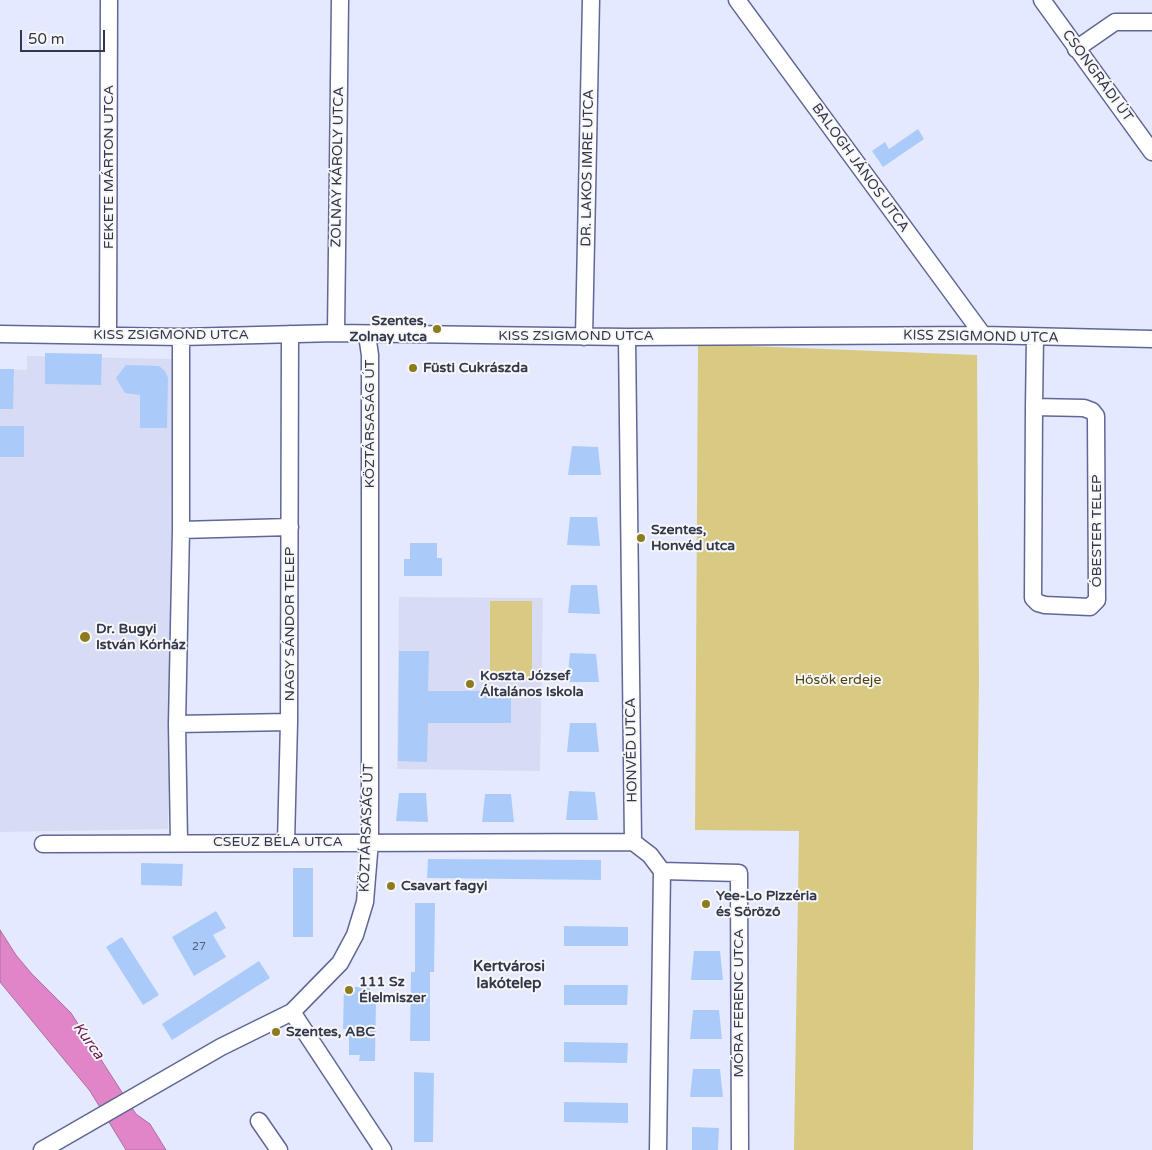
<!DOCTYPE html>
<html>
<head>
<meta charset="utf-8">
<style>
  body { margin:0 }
  #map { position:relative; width:1152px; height:1150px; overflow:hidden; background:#e4e9ff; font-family:"Varela Round",sans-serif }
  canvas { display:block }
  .scale { position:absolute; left:20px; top:30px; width:85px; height:22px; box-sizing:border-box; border:2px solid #33374c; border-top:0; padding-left:6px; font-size:15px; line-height:18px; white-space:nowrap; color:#33374c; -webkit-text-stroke:4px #f7f7f7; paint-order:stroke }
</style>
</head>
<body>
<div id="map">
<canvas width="1152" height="1150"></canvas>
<div class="scale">50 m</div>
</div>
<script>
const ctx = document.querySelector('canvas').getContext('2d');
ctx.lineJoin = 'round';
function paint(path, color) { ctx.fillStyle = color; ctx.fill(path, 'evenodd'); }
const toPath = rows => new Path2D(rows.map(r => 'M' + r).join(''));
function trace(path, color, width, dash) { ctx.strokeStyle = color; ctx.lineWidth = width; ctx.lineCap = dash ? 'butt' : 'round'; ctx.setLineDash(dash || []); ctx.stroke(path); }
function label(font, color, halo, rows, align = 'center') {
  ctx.font = font + ' "Varela Round",sans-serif'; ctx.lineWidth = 4; ctx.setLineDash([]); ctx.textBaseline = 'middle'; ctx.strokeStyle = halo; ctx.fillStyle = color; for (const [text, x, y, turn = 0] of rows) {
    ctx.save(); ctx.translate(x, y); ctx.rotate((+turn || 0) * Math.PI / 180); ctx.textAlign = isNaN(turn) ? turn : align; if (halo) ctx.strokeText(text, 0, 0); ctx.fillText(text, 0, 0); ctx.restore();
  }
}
paint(toPath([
  [27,356,173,359,168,829,0,832,0,369,27,370],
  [399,597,543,598,540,771,397,769]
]), '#d7dbf4');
paint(toPath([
  [698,344,977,355,979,681,973,1150,794,1150,799,831,695,830],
  [490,601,532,601,532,679,490,679]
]), '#d9ca83');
const water = toPath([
  [0,930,16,955,31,973,71,1013,136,1114,150,1124,166,1150,126,1150,90,1091,0,982,0,930]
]);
paint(water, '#e185c9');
trace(water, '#ad6ea4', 1);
paint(toPath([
  [918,129,924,139,883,167,872,151,885,142,889,149],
  [45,353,102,354,101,385,45,384],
  [126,365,159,366,165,371,168,378,167,428,140,428,140,395,125,393,116,378],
  [0,369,14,369,13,409,0,409],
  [0,426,24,426,24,457,0,457],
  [572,446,598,447,601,475,568,475],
  [570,517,597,517,600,546,567,545],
  [410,543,437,543,437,558,442,558,442,576,404,576,404,559,410,559],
  [571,585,597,585,600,614,568,613],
  [399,651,429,651,428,691,511,691,511,723,428,723,427,762,398,761],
  [570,653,596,654,599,682,567,682],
  [570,723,596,723,599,752,567,752],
  [569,791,595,792,598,820,566,820],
  [399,793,426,793,428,822,396,821],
  [485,794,511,794,514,822,482,822],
  [428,859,601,860,601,880,427,878],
  [141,863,183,864,182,886,141,885],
  [293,868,313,868,313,937,293,937],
  [415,903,435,903,434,972,430,972,430,1041,410,1041,411,972,415,972],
  [216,911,226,928,213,935,226,957,194,976,172,937],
  [564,926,628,927,628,946,564,946],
  [122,937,159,995,143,1005,106,947],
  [694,951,720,951,723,980,691,980],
  [259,961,270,978,172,1040,162,1024],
  [564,985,628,985,627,1005,564,1005],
  [344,987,370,987,370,1001,376,1001,375,1061,359,1061,360,1055,349,1055,349,1029,343,1029],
  [693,1010,719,1010,722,1039,690,1039],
  [564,1042,628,1043,627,1063,564,1062],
  [693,1069,720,1069,723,1097,690,1097],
  [414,1072,434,1073,433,1142,414,1142],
  [564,1102,628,1103,628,1123,564,1122],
  [692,1127,719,1128,718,1150,692,1150]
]), '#aacbfa');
const minor = toPath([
  [737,0,983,335],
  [1042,0,1152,152],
  [1076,49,1115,22,1152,22],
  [336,333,340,0],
  [0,334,181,337,336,333,627,337,983,335,1152,339],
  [108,334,109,0],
  [584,337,591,0],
  [627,337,633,842,650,855,662,871,658,1150],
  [1034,407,1084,408,1092,411,1096,416,1097,600,1090,607,1045,605,1038,603,1033,598,1034,407,1035,337],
  [181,530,290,527],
  [177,724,289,722],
  [179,842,177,724,181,530,181,337],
  [286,843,289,722,290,334],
  [43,844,633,842],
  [662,871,739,873,740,1150],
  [292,1012,383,1150],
  [259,1121,279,1150],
  [42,1150,221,1047,292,1012,340,963,355,935,365,902,370,841,370,355,367,335]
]);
trace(minor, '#606796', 19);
trace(minor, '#fff', 16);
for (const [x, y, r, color] of [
  [437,329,5,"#8d7b20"],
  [413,368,5,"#8d7b20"],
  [641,538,5,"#8d7b20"],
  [85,637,6,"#8d7b20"],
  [470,684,5,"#8d7b20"],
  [391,886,5,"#8d7b20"],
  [706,904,5,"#8d7b20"],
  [349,990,5,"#8d7b20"],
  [276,1032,5,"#8d7b20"]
]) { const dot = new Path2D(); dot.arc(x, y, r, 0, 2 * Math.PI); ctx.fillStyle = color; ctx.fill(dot); trace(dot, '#f7f7f7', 2); }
label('11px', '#515c78', null, [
  ["27",199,947]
]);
label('14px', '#33374c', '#f7f7f7', [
  ["CSONGRÁDI ÚT",1097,76,54],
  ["FEKETE MÁRTON UTCA",109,167,-90],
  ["ZOLNAY KÁROLY UTCA",338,167,-89],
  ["DR. LAKOS IMRE UTCA",588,168,-89],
  ["BALOGH JÁNOS UTCA",860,168,54],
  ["KISS ZSIGMOND UTCA",171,335],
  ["KISS ZSIGMOND UTCA",576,336],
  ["KISS ZSIGMOND UTCA",981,337,1],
  ["KÖZTÁRSASÁG ÚT",370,424,-90],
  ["ÓBESTER TELEP",1097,531,-90],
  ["NAGY SÁNDOR TELEP",290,624,-90],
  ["HONVÉD UTCA",632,750,-91],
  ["KÖZTÁRSASÁG ÚT",367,828,-88],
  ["CSEUZ BÉLA UTCA",278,842],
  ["MÓRA FERENC UTCA",739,1003,-90]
]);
label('bold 14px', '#33374c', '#f7f7f7', [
  ["Szentes,",427,321,"right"],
  ["Zolnay utca",427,337,"right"],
  ["Füsti Cukrászda",423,368],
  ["Szentes,",651,530],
  ["Honvéd utca",651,546],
  ["Dr. Bugyi",96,629],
  ["István Kórház",96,645],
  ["Koszta József",480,676],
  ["Általános Iskola",480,692],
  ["Csavart fagyi",401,886],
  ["Yee-Lo Pizzéria",716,896],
  ["és Söröző",716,912],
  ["111 Sz",359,982],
  ["Élelmiszer",359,998],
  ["Szentes, ABC",286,1032]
], 'left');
label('14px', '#4e4412', '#f7f7f7', [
  ["Hősök erdeje",838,680]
]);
label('bold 15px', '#33374c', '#f7f7f7', [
  ["Kertvárosi",509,967],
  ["lakótelep",509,984]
]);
label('italic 15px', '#6a195a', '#f7f7f7', [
  ["Kurca",88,1041,54]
]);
</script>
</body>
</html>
